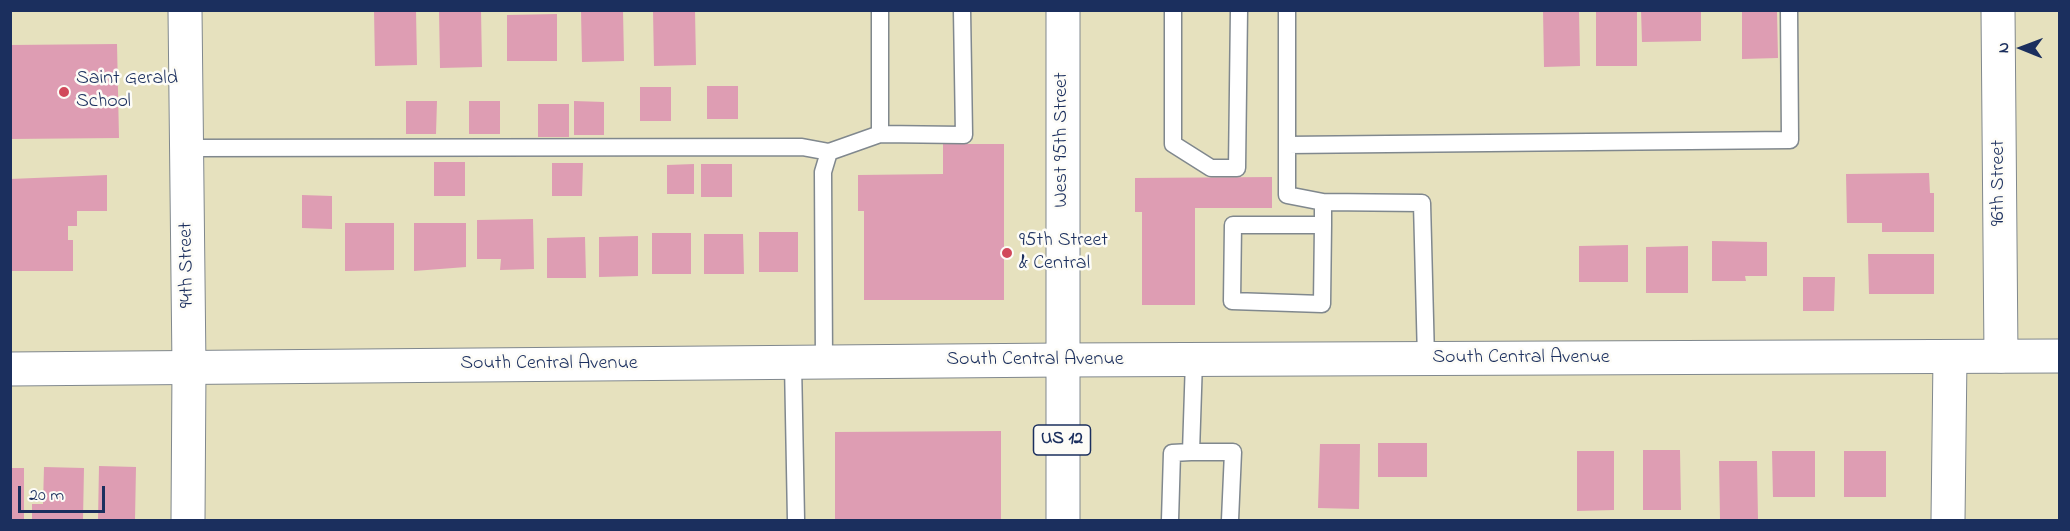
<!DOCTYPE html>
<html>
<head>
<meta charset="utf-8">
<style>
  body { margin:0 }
  #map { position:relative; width:2070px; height:531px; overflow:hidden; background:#e6e1be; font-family:"Indie Flower",sans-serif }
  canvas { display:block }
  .frame { position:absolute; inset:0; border:12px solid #1b2f5e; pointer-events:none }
  .north { position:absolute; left:1992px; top:18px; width:60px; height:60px; -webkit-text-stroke:4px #fdfcf7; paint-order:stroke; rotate:271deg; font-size:16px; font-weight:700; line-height:24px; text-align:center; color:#1b2f5e }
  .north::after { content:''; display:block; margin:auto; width:21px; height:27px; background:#1b2f5e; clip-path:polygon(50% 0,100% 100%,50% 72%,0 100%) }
  .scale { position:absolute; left:18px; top:486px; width:87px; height:27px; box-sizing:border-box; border:3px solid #1b2f5e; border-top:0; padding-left:8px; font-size:18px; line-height:21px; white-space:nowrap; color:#1b2f5e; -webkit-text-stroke:4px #fdfcf7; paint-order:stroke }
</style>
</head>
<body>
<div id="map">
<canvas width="2070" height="531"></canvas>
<div class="frame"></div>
<div class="north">N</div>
<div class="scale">20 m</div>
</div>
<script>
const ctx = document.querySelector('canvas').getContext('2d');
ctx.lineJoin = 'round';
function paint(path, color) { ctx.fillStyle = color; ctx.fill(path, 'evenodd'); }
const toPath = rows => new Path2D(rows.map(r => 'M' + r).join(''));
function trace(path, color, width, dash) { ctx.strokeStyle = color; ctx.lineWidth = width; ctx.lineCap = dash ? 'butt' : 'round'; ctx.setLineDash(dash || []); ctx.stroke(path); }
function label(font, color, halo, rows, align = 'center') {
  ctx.font = font + ' "Indie Flower",sans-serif'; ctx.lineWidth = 5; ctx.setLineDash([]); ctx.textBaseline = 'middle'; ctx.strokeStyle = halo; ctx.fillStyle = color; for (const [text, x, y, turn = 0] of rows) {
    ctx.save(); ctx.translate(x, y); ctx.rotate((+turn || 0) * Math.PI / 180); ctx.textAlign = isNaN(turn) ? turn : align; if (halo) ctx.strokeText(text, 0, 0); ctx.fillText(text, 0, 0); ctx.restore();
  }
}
paint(toPath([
  [374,10,416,10,417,65,375,66],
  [439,10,481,10,482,67,440,68],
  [581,10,623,10,624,61,582,62],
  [653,10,695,10,696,65,654,66],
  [1543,10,1579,10,1580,66,1544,67],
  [1596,10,1637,10,1637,66,1596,66],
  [1641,10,1701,10,1701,41,1642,42],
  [1742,10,1777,10,1778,58,1742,59],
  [557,14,557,61,507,61,507,15],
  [117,44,119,138,10,139,10,45],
  [707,86,738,86,738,119,707,119],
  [640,87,671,87,671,121,640,121],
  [406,101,437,101,436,134,406,134],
  [469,101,500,101,500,134,469,134],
  [574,101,604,102,604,135,574,135],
  [538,104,569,104,569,137,538,137],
  [943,144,1004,144,1004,300,864,300,864,211,858,211,858,175,943,174],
  [434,162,465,162,465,196,434,196],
  [552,163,583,163,582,196,552,196],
  [694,164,694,194,667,194,667,165],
  [701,164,732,164,732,197,701,197],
  [1929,173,1930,193,1934,193,1934,232,1882,232,1882,223,1847,223,1846,174],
  [107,175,107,211,77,211,77,226,68,226,68,240,73,240,73,271,10,271,10,179],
  [1272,177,1272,208,1195,208,1195,305,1142,305,1142,212,1135,212,1135,178],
  [302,195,332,196,332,229,302,228],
  [533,219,534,269,500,270,501,259,477,259,477,220],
  [345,223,394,223,394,270,345,271],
  [414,223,466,223,466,267,414,271],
  [759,232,798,232,798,272,759,272],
  [652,233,691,233,691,274,652,274],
  [704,234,743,234,744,274,704,274],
  [638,236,638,276,599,277,599,237],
  [585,237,586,278,547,278,547,238],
  [1712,241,1767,242,1767,276,1745,276,1746,281,1712,281],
  [1628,245,1628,282,1579,282,1579,246],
  [1688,246,1688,293,1646,293,1646,247],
  [1868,254,1934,254,1934,294,1869,294],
  [1803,277,1835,277,1834,311,1803,311],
  [1001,431,1001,520,835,520,835,432],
  [1378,443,1427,443,1427,477,1378,477],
  [1320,444,1360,444,1359,509,1318,508],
  [1643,450,1680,450,1681,510,1643,510],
  [1577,451,1614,451,1614,510,1577,511],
  [1772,451,1815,451,1815,497,1773,497],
  [1844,451,1886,451,1886,497,1844,497],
  [1719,461,1757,461,1758,520,1720,520],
  [99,466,136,467,135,520,98,520],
  [44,467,84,468,83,520,32,520,32,504,43,504],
  [10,468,24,468,24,520,10,520]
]), '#de9db3');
const service = toPath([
  [880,10,880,134,964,135,962,10],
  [1173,10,1173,144,1211,168,1237,168,1239,10],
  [1287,10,1287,195,1323,202],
  [1287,145,1790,140,1789,10],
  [187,148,802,147,829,152],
  [1323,225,1233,225,1232,301,1322,304,1323,225,1323,202,1422,203,1426,359],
  [1194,360,1191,452,1233,452,1230,520],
  [793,363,796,520],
  [824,363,823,172,829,152,880,134],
  [1170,520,1172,453,1191,452]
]);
const minor = toPath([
  [185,10,189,368,188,520],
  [1998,10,2001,356],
  [1948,520,1950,357]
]);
const tertiary = toPath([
  [10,369,1062,360,2060,356]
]);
const primary = toPath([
  [1063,10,1063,520]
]);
trace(service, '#80888e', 19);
trace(minor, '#80888e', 35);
trace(tertiary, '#80888e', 35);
trace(primary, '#80888e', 35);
trace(service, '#fff', 16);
trace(minor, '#fff', 33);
trace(tertiary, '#fff', 33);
trace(primary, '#fff', 33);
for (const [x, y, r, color] of [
  [64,92,6,"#d1495b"],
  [1007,253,6,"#d1495b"]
]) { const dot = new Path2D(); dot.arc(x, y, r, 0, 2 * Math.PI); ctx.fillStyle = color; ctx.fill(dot); trace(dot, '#fdfcf7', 2); }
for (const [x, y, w] of [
  [1062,440,57]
]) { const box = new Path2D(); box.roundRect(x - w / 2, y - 15, w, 30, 4.5); ctx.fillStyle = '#fdfcf7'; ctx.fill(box); trace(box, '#1b2f5e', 1.5); }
label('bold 18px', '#1b2f5e', null, [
  ["US 12",1062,440]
]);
label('20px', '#1b2f5e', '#fdfcf7', [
  ["Saint Gerald",76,80],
  ["School",76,103],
  ["95th Street",1019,242],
  ["& Central",1019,265]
], 'left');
label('20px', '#1b2f5e', '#fdfcf7', [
  ["West 95th Street",1063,140,-90],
  ["96th Street",2000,183,-90],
  ["94th Street",188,265,-91],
  ["South Central Avenue",1521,359],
  ["South Central Avenue",1035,361],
  ["South Central Avenue",549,365]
]);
</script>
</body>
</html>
